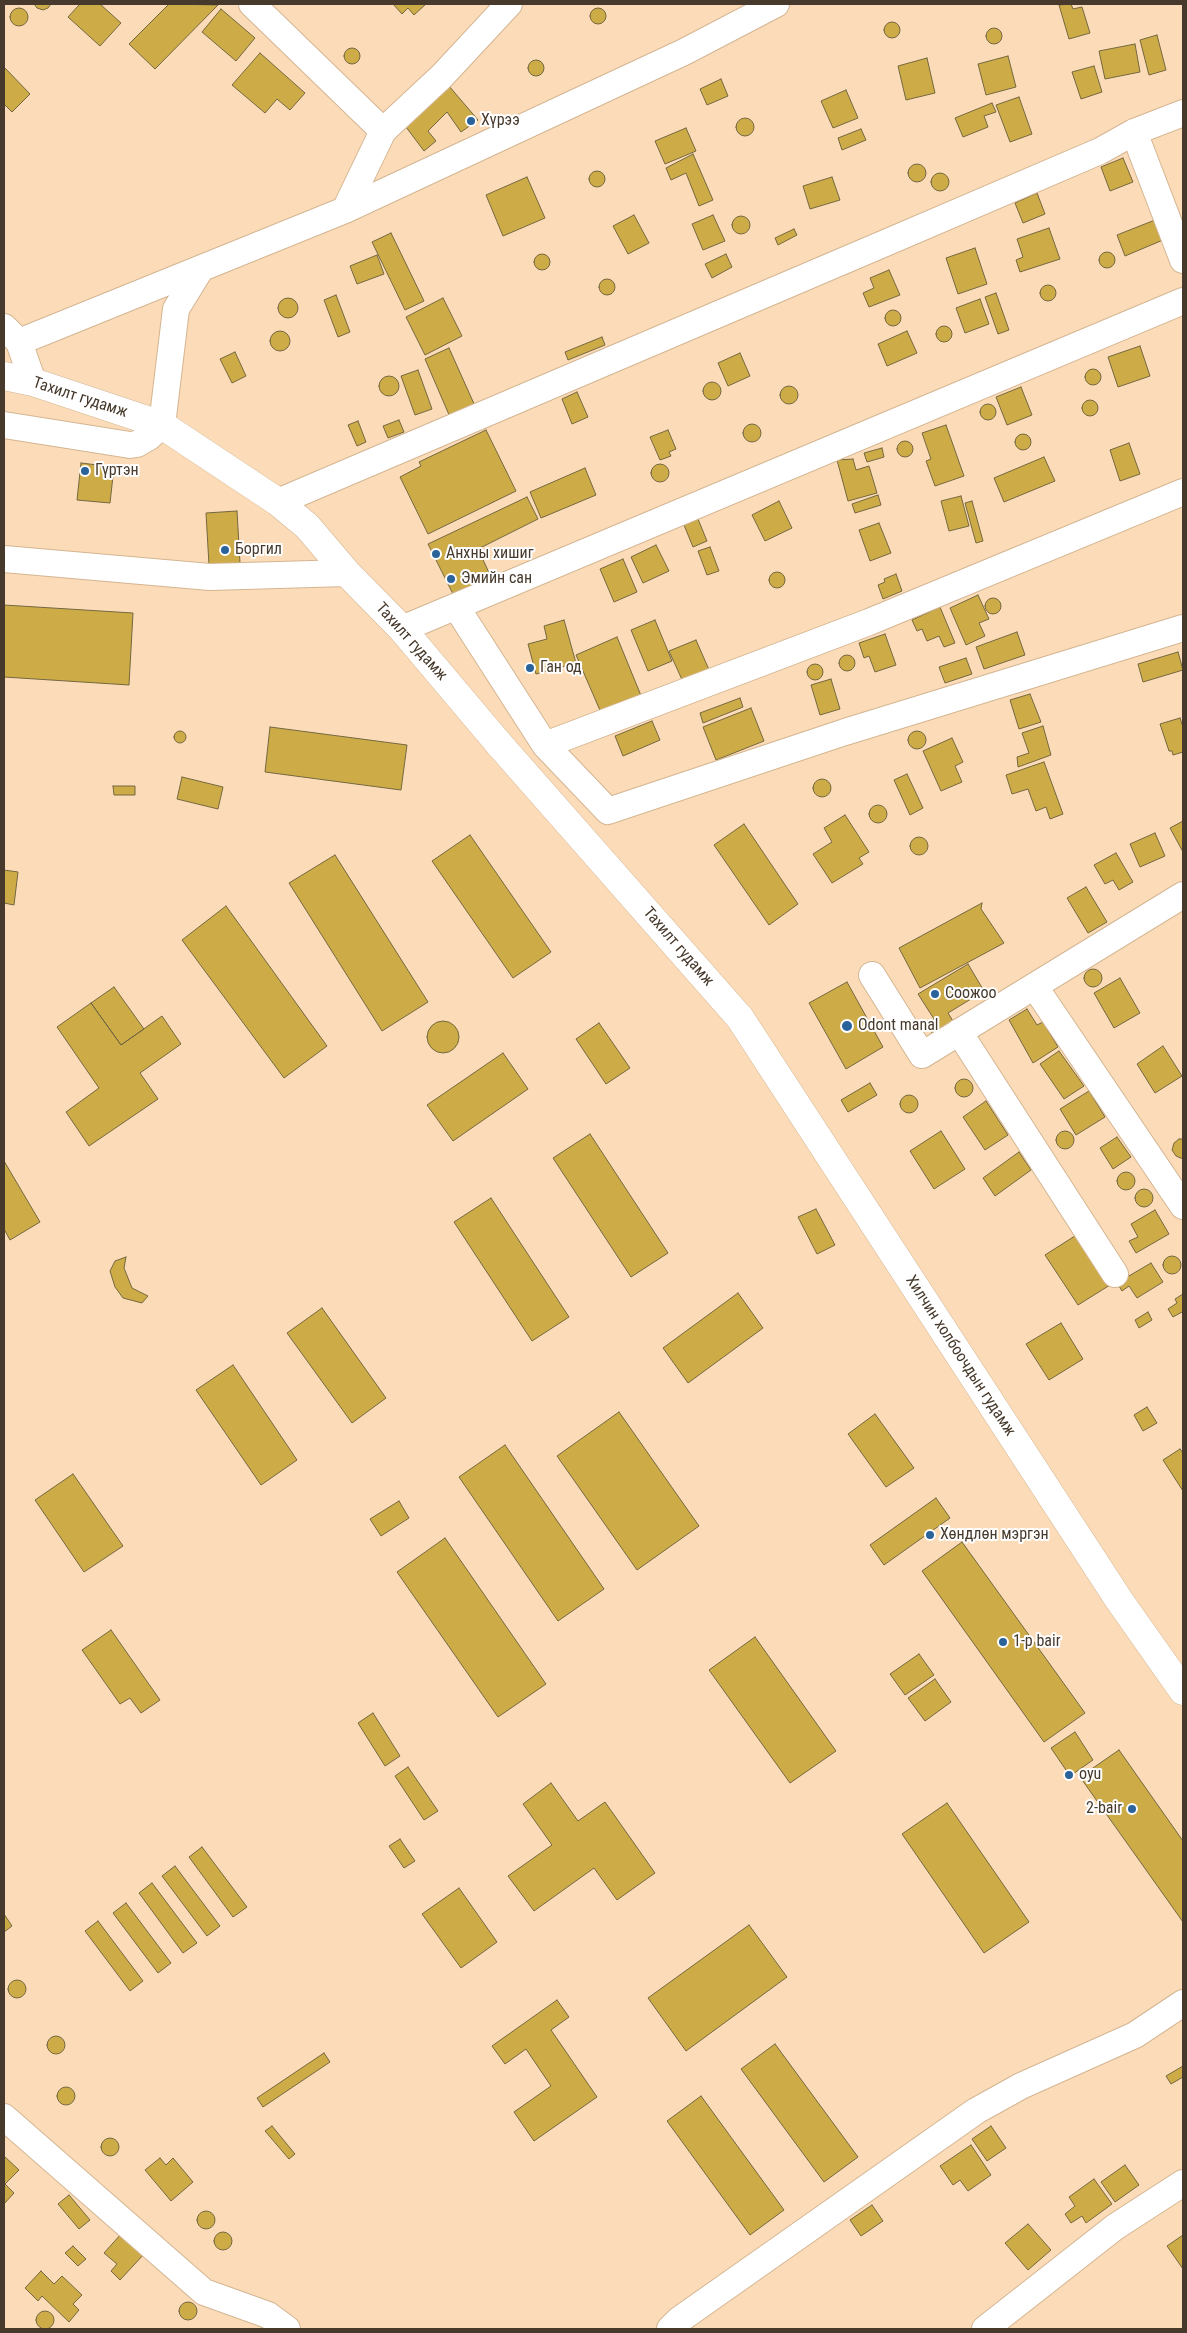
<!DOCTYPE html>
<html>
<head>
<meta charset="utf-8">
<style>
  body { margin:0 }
  #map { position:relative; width:1187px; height:2333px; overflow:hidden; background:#fcdcb8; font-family:"Roboto Condensed",sans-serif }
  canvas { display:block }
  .frame { position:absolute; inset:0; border:5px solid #473a2c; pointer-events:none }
</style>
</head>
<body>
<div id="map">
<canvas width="1187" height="2333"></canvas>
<div class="frame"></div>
</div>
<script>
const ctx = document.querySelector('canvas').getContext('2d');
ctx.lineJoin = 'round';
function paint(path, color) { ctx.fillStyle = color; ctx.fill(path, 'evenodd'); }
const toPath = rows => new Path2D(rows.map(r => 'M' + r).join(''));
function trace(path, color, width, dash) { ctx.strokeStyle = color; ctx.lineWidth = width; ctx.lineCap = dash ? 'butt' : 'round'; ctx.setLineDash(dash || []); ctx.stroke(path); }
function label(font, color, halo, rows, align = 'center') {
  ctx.font = font + ' "Roboto Condensed",sans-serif'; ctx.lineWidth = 4; ctx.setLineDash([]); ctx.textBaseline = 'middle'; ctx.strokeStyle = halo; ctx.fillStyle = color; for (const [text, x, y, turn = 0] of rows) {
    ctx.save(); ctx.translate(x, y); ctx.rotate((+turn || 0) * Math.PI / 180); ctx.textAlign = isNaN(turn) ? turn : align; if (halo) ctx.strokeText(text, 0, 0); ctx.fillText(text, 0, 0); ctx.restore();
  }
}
const building = toPath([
  [34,4,51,4,48,8,43,10,37,8,34,4],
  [80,4,100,4,121,23,100,46,68,17,80,4],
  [169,4,218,5,155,69,129,44,169,4],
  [393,4,426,4,414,15,408,8,402,14,393,4],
  [1071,4,1073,9,1082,7,1090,33,1069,39,1059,5,1071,4],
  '10 17a9 9 0 1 1 18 0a9 9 0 1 1-18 0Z',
  '590 16a8 8 0 1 1 16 0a8 8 0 1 1-16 0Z',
  [221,9,255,38,236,61,202,32,221,9],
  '884 30a8 8 0 1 1 16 0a8 8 0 1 1-16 0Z',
  '986 36a8 8 0 1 1 16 0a8 8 0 1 1-16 0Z',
  [1157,35,1166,70,1149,75,1140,40,1157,35],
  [1135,44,1140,72,1105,79,1099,51,1135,44],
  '344 56a8 8 0 1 1 16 0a8 8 0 1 1-16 0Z',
  [260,53,305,93,290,110,277,99,265,113,232,85,260,53],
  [1008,56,1016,87,986,95,978,64,1008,56],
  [927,58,935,93,906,100,898,66,927,58],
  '528 68a8 8 0 1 1 16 0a8 8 0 1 1-16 0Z',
  [1094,66,1102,92,1081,99,1072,72,1094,66],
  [4,67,30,94,12,112,4,104,4,67],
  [721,79,728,96,707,105,700,89,721,79],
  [449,86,478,120,461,132,447,112,428,131,436,141,424,151,406,127,449,86],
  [846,90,858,118,833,128,821,101,846,90],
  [1019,97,1032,134,1010,142,996,105,1019,97],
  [992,103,996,112,984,116,988,127,963,137,955,118,992,103],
  '736 127a9 9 0 1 1 18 0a9 9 0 1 1-18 0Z',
  [686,128,696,151,665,164,655,141,686,128],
  [861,129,866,140,842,150,838,138,861,129],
  [693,154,713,200,699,206,686,173,671,180,666,168,693,154],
  [1123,158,1133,182,1110,191,1101,167,1123,158],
  '908 173a9 9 0 1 1 18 0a9 9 0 1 1-18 0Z',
  '589 179a8 8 0 1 1 16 0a8 8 0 1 1-16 0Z',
  '931 182a9 9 0 1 1 18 0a9 9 0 1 1-18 0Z',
  [527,177,545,218,503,236,486,195,527,177],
  [832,177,840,200,810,209,803,186,832,177],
  [1037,193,1045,214,1023,223,1015,203,1037,193],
  [634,215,649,243,628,254,613,226,634,215],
  [713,215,725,241,703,250,692,224,713,215],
  '732 225a9 9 0 1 1 18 0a9 9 0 1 1-18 0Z',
  [1155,220,1163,240,1125,256,1117,235,1155,220],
  [1049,228,1060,259,1020,272,1016,260,1023,257,1017,239,1049,228],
  [794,229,797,235,778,245,775,238,794,229],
  [391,233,424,301,405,310,372,242,391,233],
  [975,248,987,284,958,294,946,258,975,248],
  '1099 260a8 8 0 1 1 16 0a8 8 0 1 1-16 0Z',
  '534 262a8 8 0 1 1 16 0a8 8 0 1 1-16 0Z',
  [726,254,732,267,712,278,705,264,726,254],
  [377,255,384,274,357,284,350,266,377,255],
  [889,270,900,295,869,307,863,293,874,288,870,278,889,270],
  '599 287a8 8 0 1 1 16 0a8 8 0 1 1-16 0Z',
  '1040 293a8 8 0 1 1 16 0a8 8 0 1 1-16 0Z',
  [996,293,1009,330,998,334,985,297,996,293],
  [336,295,350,332,338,337,324,300,336,295],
  '278 308a10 10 0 1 1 20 0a10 10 0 1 1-20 0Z',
  [443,298,462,336,425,355,406,317,443,298],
  [980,299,989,324,965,333,956,308,980,299],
  '885 318a8 8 0 1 1 16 0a8 8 0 1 1-16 0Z',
  '936 334a8 8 0 1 1 16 0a8 8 0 1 1-16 0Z',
  '270 341a10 10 0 1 1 20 0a10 10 0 1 1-20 0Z',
  [907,331,917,353,887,366,878,344,907,331],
  [602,337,605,345,568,360,565,352,602,337],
  [1140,346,1150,376,1118,387,1108,357,1140,346],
  [449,348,475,406,450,417,425,359,449,348],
  [235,352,246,376,232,383,220,359,235,352],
  [740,353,750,376,728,386,718,363,740,353],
  '1085 377a8 8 0 1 1 16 0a8 8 0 1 1-16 0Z',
  [418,370,432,409,415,415,401,376,418,370],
  '379 386a10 10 0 1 1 20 0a10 10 0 1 1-20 0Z',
  '703 391a9 9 0 1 1 18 0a9 9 0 1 1-18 0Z',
  '780 395a9 9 0 1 1 18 0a9 9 0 1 1-18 0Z',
  [1021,387,1032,415,1007,425,996,397,1021,387],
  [577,392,588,417,572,424,562,399,577,392],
  '1082 408a8 8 0 1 1 16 0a8 8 0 1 1-16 0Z',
  '980 412a8 8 0 1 1 16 0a8 8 0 1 1-16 0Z',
  [399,420,404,432,388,438,383,426,399,420],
  [358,421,366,442,357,446,348,425,358,421],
  '743 433a9 9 0 1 1 18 0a9 9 0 1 1-18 0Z',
  [946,425,964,476,935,486,926,461,931,459,922,433,946,425],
  [486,430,516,491,428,534,400,477,421,466,419,462,486,430],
  [668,430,676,449,669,452,671,456,660,460,650,437,668,430],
  '1015 442a8 8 0 1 1 16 0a8 8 0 1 1-16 0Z',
  '897 449a8 8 0 1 1 16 0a8 8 0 1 1-16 0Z',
  [1129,443,1140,474,1120,481,1110,450,1129,443],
  [882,448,884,457,867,462,864,453,882,448],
  [1044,457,1055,481,1004,502,994,478,1044,457],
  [853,459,856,470,869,466,877,493,848,501,837,460,853,459],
  [81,463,114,467,110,503,77,500,81,463],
  '651 473a9 9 0 1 1 18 0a9 9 0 1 1-18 0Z',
  [585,468,596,495,541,518,530,492,585,468],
  [878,495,881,505,855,513,852,504,878,495],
  [961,496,969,526,949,531,941,501,961,496],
  [527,497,538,519,478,549,491,577,454,596,428,544,527,497],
  [779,501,792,528,765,541,752,515,779,501],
  [972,501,983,541,976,543,965,503,972,501],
  [237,511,240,563,209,565,206,513,237,511],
  [698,519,707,541,693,547,684,525,698,519],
  [879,523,891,553,870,561,859,530,879,523],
  [656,545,669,571,643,583,631,557,656,545],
  [710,547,719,571,707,575,698,551,710,547],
  [623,559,637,592,614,602,600,569,623,559],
  '769 580a8 8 0 1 1 16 0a8 8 0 1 1-16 0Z',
  [896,574,902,591,883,599,878,585,885,582,884,579,896,574],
  [978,595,989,619,979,623,985,636,966,645,950,608,978,595],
  '985 606a8 8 0 1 1 16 0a8 8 0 1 1-16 0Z',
  [4,605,133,613,129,685,4,677,4,605],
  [940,607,955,643,944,647,939,636,927,641,922,629,917,631,912,620,940,607],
  [564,620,576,663,536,674,528,644,547,639,544,626,564,620],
  [655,620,672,661,648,671,631,630,655,620],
  [1017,632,1025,655,984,669,976,647,1017,632],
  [885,634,896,665,875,672,869,656,864,658,859,643,885,634],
  [617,637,642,698,602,715,576,655,617,637],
  [696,640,710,672,684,684,669,651,696,640],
  [1178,652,1183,670,1143,682,1138,664,1178,652],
  '839 663a8 8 0 1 1 16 0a8 8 0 1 1-16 0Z',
  [966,658,972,674,945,683,939,667,966,658],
  '807 672a8 8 0 1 1 16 0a8 8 0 1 1-16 0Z',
  [831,679,840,709,820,715,811,685,831,679],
  [1030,694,1041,722,1019,729,1010,700,1030,694],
  [740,698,743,707,703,723,700,713,740,698],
  [751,708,764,741,716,760,703,727,751,708],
  [1180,718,1183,727,1183,752,1173,755,1172,751,1169,751,1160,724,1180,718],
  [652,721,660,740,623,756,615,736,652,721],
  [1043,726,1051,755,1018,767,1017,757,1029,753,1022,733,1043,726],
  [270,727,407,745,401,790,265,772,270,727],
  '174 737a6 6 0 1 1 12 0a6 6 0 1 1-12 0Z',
  '908 740a9 9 0 1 1 18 0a9 9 0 1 1-18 0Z',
  [952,738,963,762,955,766,962,782,941,791,923,751,952,738],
  [1044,762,1063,814,1050,819,1046,807,1036,811,1028,789,1012,794,1006,775,1044,762],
  [907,774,923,808,910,815,894,780,907,774],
  [182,777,223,787,218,809,177,799,182,777],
  '813 788a9 9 0 1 1 18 0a9 9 0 1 1-18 0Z',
  [113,786,135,786,135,795,114,795,113,786],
  '869 814a9 9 0 1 1 18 0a9 9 0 1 1-18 0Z',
  [845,815,869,852,859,858,863,864,832,883,813,854,832,842,824,828,845,815],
  [1183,821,1183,852,1170,828,1183,821],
  [744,824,798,904,769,925,714,845,744,824],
  [1155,833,1165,856,1140,867,1130,844,1155,833],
  [470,835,551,952,513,978,432,861,470,835],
  '910 846a9 9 0 1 1 18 0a9 9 0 1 1-18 0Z',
  [1116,853,1133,882,1119,890,1113,880,1105,884,1094,865,1116,853],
  [335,855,428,1002,382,1031,289,883,335,855],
  [4,870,18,872,14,905,4,903,4,870],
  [1086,887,1107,922,1088,933,1067,898,1086,887],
  [982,903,981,909,1004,943,920,988,899,948,982,903],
  [226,906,327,1046,284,1078,182,940,226,906],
  [968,964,984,991,948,1013,953,1021,932,1033,926,1024,934,1019,918,994,968,964],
  '1084 978a9 9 0 1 1 18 0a9 9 0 1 1-18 0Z',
  [1120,978,1140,1013,1114,1028,1094,993,1120,978],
  [847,982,883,1047,846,1069,809,1003,847,982],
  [114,987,144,1029,121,1045,91,1003,114,987],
  [91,1003,121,1045,162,1016,181,1044,140,1073,158,1099,89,1146,66,1112,99,1088,57,1027,91,1003],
  [1027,1009,1037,1025,1043,1022,1058,1047,1033,1063,1009,1020,1027,1009],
  '427 1037a16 16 0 1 1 32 0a16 16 0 1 1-32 0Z',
  [599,1023,630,1068,606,1084,576,1039,599,1023],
  [1163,1046,1182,1076,1155,1093,1137,1064,1163,1046],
  [1059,1051,1084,1086,1064,1099,1040,1064,1059,1051],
  [503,1053,528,1089,453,1141,427,1105,503,1053],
  '955 1088a9 9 0 1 1 18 0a9 9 0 1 1-18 0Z',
  [870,1083,877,1095,848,1112,841,1100,870,1083],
  [1089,1091,1105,1117,1076,1135,1060,1109,1089,1091],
  '900 1104a9 9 0 1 1 18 0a9 9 0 1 1-18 0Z',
  [986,1101,1008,1135,985,1150,963,1117,986,1101],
  [941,1131,965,1169,934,1189,910,1151,941,1131],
  '1056 1140a9 9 0 1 1 18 0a9 9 0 1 1-18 0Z',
  [590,1134,668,1253,631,1277,553,1158,590,1134],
  [1117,1137,1131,1157,1113,1169,1100,1148,1117,1137],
  [1179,1139,1183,1139,1183,1159,1176,1156,1172,1150,1174,1143,1179,1139],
  [1019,1152,1031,1170,995,1196,983,1178,1019,1152],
  [4,1161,40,1222,10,1240,4,1229,4,1161],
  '1117 1181a9 9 0 1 1 18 0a9 9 0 1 1-18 0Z',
  '1135 1198a9 9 0 1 1 18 0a9 9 0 1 1-18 0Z',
  [491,1198,569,1317,532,1341,454,1222,491,1198],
  [816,1209,835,1245,817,1254,798,1217,816,1209],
  [1155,1210,1169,1234,1136,1253,1129,1241,1138,1237,1131,1224,1155,1210],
  [1078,1234,1110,1285,1078,1305,1045,1255,1078,1234],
  '1163 1265a9 9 0 1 1 18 0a9 9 0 1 1-18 0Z',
  [126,1257,124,1268,132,1288,148,1296,142,1303,123,1298,115,1287,110,1271,115,1261,126,1257],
  [1151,1263,1163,1282,1137,1298,1129,1286,1122,1291,1117,1283,1151,1263],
  [738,1293,763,1328,688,1383,663,1348,738,1293],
  [1183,1294,1183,1314,1182,1312,1173,1317,1168,1309,1177,1303,1175,1299,1183,1294],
  [322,1308,386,1398,352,1423,287,1333,322,1308],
  [1148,1312,1152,1320,1139,1328,1135,1320,1148,1312],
  [1061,1323,1083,1359,1049,1380,1026,1344,1061,1323],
  [233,1365,297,1460,261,1485,196,1390,233,1365],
  [1147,1407,1157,1423,1143,1431,1134,1415,1147,1407],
  [619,1412,699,1526,637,1570,557,1456,619,1412],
  [875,1414,914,1468,886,1487,848,1434,875,1414],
  [505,1445,604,1589,558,1621,459,1477,505,1445],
  [1180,1449,1183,1453,1183,1491,1163,1460,1180,1449],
  [73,1474,123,1546,84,1572,35,1500,73,1474],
  [936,1498,950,1518,884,1565,870,1545,936,1498],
  [399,1501,409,1518,381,1536,370,1519,399,1501],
  [445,1538,546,1684,498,1717,397,1572,445,1538],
  [962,1542,1085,1713,1044,1742,922,1571,962,1542],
  [111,1630,160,1700,141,1713,130,1698,120,1704,82,1650,111,1630],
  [755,1637,836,1751,790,1783,709,1670,755,1637],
  [919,1654,934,1675,905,1695,890,1674,919,1654],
  [935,1679,951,1702,925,1721,908,1698,935,1679],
  [373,1713,400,1756,385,1766,358,1723,373,1713],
  [1075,1732,1093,1760,1070,1776,1051,1748,1075,1732],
  [1119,1750,1183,1841,1183,1922,1080,1777,1119,1750],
  [408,1767,438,1811,424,1820,395,1776,408,1767],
  [551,1783,578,1821,605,1802,655,1873,617,1900,594,1868,534,1911,508,1876,552,1845,523,1804,551,1783],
  [947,1803,1029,1922,984,1953,902,1834,947,1803],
  [400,1839,415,1861,404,1868,389,1846,400,1839],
  [202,1847,247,1907,233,1917,189,1857,202,1847],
  [175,1866,220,1926,207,1936,162,1876,175,1866],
  [152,1883,197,1943,183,1953,139,1893,152,1883],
  [459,1888,497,1942,461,1968,422,1914,459,1888],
  [126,1903,171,1963,158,1973,113,1913,126,1903],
  [4,1914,12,1926,4,1932,4,1914],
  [98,1921,143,1981,130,1991,85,1931,98,1921],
  [749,1925,787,1977,686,2051,648,1998,749,1925],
  '8 1989a9 9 0 1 1 18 0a9 9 0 1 1-18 0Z',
  [557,2000,569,2017,551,2030,597,2097,534,2141,514,2112,551,2086,526,2049,505,2064,492,2046,557,2000],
  '47 2045a9 9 0 1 1 18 0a9 9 0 1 1-18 0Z',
  [775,2044,858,2157,824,2182,741,2069,775,2044],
  [324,2053,330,2062,263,2107,257,2098,324,2053],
  [1183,2066,1183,2077,1171,2084,1166,2076,1183,2066],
  '57 2096a9 9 0 1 1 18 0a9 9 0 1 1-18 0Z',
  [701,2096,784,2210,750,2235,667,2121,701,2096],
  [272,2126,295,2154,289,2159,265,2131,272,2126],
  [991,2126,1006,2148,987,2161,972,2139,991,2126],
  '101 2147a9 9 0 1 1 18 0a9 9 0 1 1-18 0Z',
  [971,2145,991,2175,968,2191,960,2180,953,2185,940,2166,971,2145],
  [4,2156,19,2170,5,2184,14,2193,4,2204,4,2156],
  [160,2158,166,2165,173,2158,193,2182,171,2201,145,2170,160,2158],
  [1125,2165,1139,2185,1115,2202,1101,2182,1125,2165],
  [1094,2179,1112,2204,1086,2223,1082,2216,1071,2223,1065,2214,1075,2206,1069,2197,1094,2179],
  [69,2195,90,2220,79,2229,58,2204,69,2195],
  [872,2205,883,2221,861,2236,850,2220,872,2205],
  '197 2220a9 9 0 1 1 18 0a9 9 0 1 1-18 0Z',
  [1028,2224,1051,2250,1028,2270,1005,2243,1028,2224],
  '214 2241a9 9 0 1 1 18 0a9 9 0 1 1-18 0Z',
  [122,2233,145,2253,120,2280,111,2271,117,2264,104,2253,122,2233],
  [1183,2235,1183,2269,1167,2246,1183,2235],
  [73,2246,86,2259,78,2266,65,2253,73,2246],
  [41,2271,54,2284,62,2276,82,2295,73,2304,79,2310,69,2322,42,2296,38,2301,25,2288,41,2271],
  '179 2311a9 9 0 1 1 18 0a9 9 0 1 1-18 0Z',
  '36 2320a9 9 0 1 1 18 0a9 9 0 1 1-18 0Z'
]);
paint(building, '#cdac48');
trace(building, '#74673f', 1);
const minor = toPath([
  [252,4,383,131],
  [1134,132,1183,260],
  [345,210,383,131,442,76,509,4],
  [4,327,19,342,33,382],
  [19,342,345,210,684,52,776,4],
  [4,425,130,445,137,444,149,437,162,425,176,309,200,270],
  [278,502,890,241,1100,151,1134,132,1183,113],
  [4,559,210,577,347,573],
  [457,608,545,745,608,811,845,732,1183,628],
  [402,629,1183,301],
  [545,745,869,622,1183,492],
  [872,975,922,1055,1183,895],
  [1035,987,1183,1206],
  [959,1032,1115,1274],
  [4,2117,204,2292,268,2315,287,2329],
  [670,2329,679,2320,976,2111,1021,2086,1135,2035,1183,2003],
  [985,2329,1115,2227,1183,2183]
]);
const tertiary = toPath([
  [499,744,740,1018]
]);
const secondary = toPath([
  [4,376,33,382,162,425,278,502,307,526,347,573,402,629,499,744],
  [740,1018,1119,1600,1183,1691]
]);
trace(minor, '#d4b592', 28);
trace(tertiary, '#d4b592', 29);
trace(secondary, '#d4b592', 29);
trace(minor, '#fff', 26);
trace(tertiary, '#fff', 28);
trace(secondary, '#fff', 28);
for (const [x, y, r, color] of [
  [471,121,5,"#2a629a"],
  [85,471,5,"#2a629a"],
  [225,550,5,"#2a629a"],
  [436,554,5,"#2a629a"],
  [451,579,5,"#2a629a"],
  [530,668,5,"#2a629a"],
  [935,994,5,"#2a629a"],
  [847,1026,6,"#2a629a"],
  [930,1535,5,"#2a629a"],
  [1003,1642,5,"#2a629a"],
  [1069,1775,5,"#2a629a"],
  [1132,1809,5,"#2a629a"]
]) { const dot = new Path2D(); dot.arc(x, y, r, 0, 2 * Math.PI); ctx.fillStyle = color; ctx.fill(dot); trace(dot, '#fff', 2); }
label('16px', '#473a2c', '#fff', [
  ["Хүрээ",481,121],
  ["Гүртэн",95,471],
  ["Боргил",235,550],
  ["Анхны хишиг",446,554],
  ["Эмийн сан",461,579],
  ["Ган од",540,668],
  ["Соожоо",945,994],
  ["Odont manal",858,1026],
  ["Хөндлөн мэргэн",940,1535],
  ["1-p bair",1013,1642],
  ["oyu",1079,1775],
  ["2-bair",1122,1809,"right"]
], 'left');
label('16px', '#473a2c', '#fff', [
  ["Тахилт гудамж",80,398,18],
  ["Тахилт гудамж",411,642,48],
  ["Тахилт гудамж",678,947,49],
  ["Хилчин холбоочдын гудамж",960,1356,57]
]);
</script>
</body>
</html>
